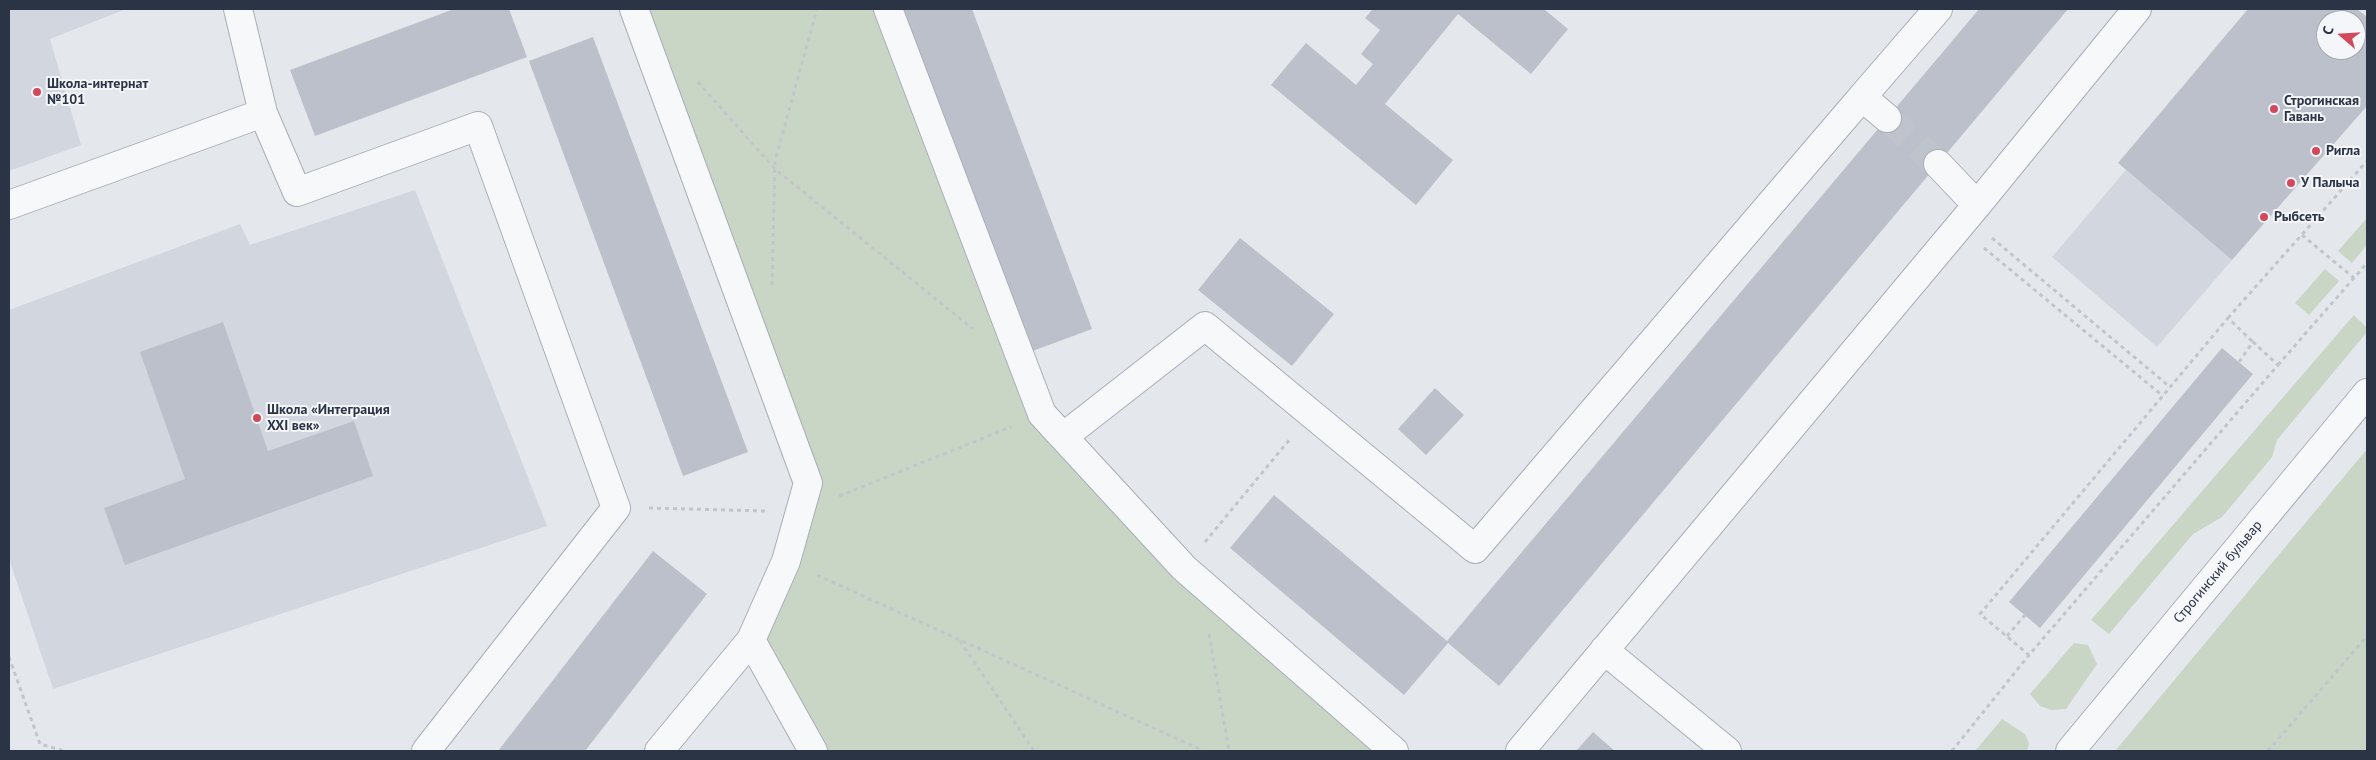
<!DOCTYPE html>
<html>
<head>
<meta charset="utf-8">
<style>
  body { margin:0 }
  #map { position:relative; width:2376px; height:760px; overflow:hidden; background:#e4e7ec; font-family:"PT Sans",sans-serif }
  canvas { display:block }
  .frame { position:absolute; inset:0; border:10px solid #2b3445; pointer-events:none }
  .north { position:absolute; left:2316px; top:10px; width:50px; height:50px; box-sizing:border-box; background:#f4f6f9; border:1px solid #a4a8b1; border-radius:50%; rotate:289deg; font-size:14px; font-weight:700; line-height:20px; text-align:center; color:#2b3445 }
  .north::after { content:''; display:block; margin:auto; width:18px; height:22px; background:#d1495b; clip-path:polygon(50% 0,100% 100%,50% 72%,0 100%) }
</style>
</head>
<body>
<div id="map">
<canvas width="2376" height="760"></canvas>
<div class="frame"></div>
<div class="north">С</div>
</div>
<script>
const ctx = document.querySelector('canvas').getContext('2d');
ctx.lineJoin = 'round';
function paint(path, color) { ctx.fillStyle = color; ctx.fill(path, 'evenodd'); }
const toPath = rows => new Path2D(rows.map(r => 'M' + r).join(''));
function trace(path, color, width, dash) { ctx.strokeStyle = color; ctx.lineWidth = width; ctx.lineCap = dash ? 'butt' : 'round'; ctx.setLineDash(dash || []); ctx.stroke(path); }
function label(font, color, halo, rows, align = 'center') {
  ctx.font = font + ' "PT Sans",sans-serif'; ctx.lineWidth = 4; ctx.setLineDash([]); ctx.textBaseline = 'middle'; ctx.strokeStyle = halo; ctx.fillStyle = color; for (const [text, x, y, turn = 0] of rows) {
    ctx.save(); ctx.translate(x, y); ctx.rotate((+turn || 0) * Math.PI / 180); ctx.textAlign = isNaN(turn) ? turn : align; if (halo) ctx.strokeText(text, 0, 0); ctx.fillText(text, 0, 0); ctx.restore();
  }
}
paint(toPath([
  [9,9,126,9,50,39,81,145,9,171],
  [2126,170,2232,260,2157,347,2052,257],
  [415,190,547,526,53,689,9,559,9,310,240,224,250,245]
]), '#d2d6de');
paint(toPath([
  [634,9,888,9,1042,414,1381,751,813,751,751,640,808,483],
  [2367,218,2367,245,2352,263,2338,251],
  [2325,269,2339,281,2309,315,2295,303],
  [2354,315,2367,328,2367,332,2277,440,2272,457,2222,517,2193,534,2109,634,2091,620],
  [2367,449,2367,751,2115,751],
  [2074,643,2088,645,2097,664,2066,709,2051,710,2040,706,2030,694],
  [2002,719,2025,734,2029,743,2027,751,1975,751]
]), '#c9d6c5');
paint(toPath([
  [454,9,509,9,527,57,315,136,290,70],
  [898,9,972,9,1092,329,1027,353],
  [1373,9,1544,9,1568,29,1531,74,1458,14,1385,104,1453,160,1416,205,1271,85,1306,43,1356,85,1373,64,1361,54,1380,30,1365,18],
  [1979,9,2068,9,1499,686,1448,643,1404,695,1230,548,1274,495,1447,641],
  [2248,9,2357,9,2367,17,2367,106,2232,260,2118,163],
  [2326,20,2356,20,2356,50,2326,50],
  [593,37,748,452,683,476,529,61],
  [1240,238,1334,314,1292,366,1198,290],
  [223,322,268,451,354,421,373,476,125,565,104,508,185,479,140,352],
  [2222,348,2253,374,2040,628,2009,602],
  [1435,388,1464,415,1426,455,1398,429],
  [653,551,707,594,585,751,498,751],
  [1593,732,1615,751,1576,751]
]), '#bbc0ca');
trace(toPath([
  [1887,118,1938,164]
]), '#bfc3cb', 28, [28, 14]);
const minor = toPath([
  [634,9,808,483,786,561,751,640],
  [888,9,1042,414,1184,568,1394,751],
  [1862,97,1938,9],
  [263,113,297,192,478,126,616,508,426,751],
  [1938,164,1977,205],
  [9,205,263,113,238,9],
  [1063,437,1205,326,1475,549,1862,97,1887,118],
  [1604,650,1727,751],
  [659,751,751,640,813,751],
  [1520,751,1977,205,2137,9],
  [2070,751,2367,393]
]);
trace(minor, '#a9aeb7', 30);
trace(toPath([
  [698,82,775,169,973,329],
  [2302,235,2354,278],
  [1992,238,2170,387],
  [1984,248,2163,396],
  [772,285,775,161,817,9],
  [2228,318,2367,161],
  [2239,362,2253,342,2278,365,2029,655,1980,614,2228,318,2253,342],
  [2278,365,2367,263],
  [839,496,1011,427],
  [649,508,765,511],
  [1205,542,1290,439],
  [817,575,1204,751],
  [1209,634,1229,751],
  [2007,636,2025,615],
  [960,641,1034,751],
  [9,657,40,744,64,751],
  [1952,751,2029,655],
  [2268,751,2367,636]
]), '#c2c5cb', 3, [4, 4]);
trace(minor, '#f7f8fa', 28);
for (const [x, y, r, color] of [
  [37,92,5,"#d1495b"],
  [2274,109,5,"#d1495b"],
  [2316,151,5,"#d1495b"],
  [2291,183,5,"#d1495b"],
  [2264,217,5,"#d1495b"],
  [257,418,5,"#d1495b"]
]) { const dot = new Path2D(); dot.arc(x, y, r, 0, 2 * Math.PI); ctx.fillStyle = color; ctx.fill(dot); trace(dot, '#f4f6f9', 2); }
label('bold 14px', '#2b3445', '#f4f6f9', [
  ["Школа-интернат",47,84],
  ["№101",47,100],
  ["Строгинская",2284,101],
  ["Гавань",2284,117],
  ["Ригла",2326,151],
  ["У Палыча",2301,183],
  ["Рыбсеть",2274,217],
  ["Школа «Интеграция",267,410],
  ["XXI век»",267,426]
], 'left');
label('14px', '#2b3445', '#f4f6f9', [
  ["Строгинский бульвар",2218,572,-50]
]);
</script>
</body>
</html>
